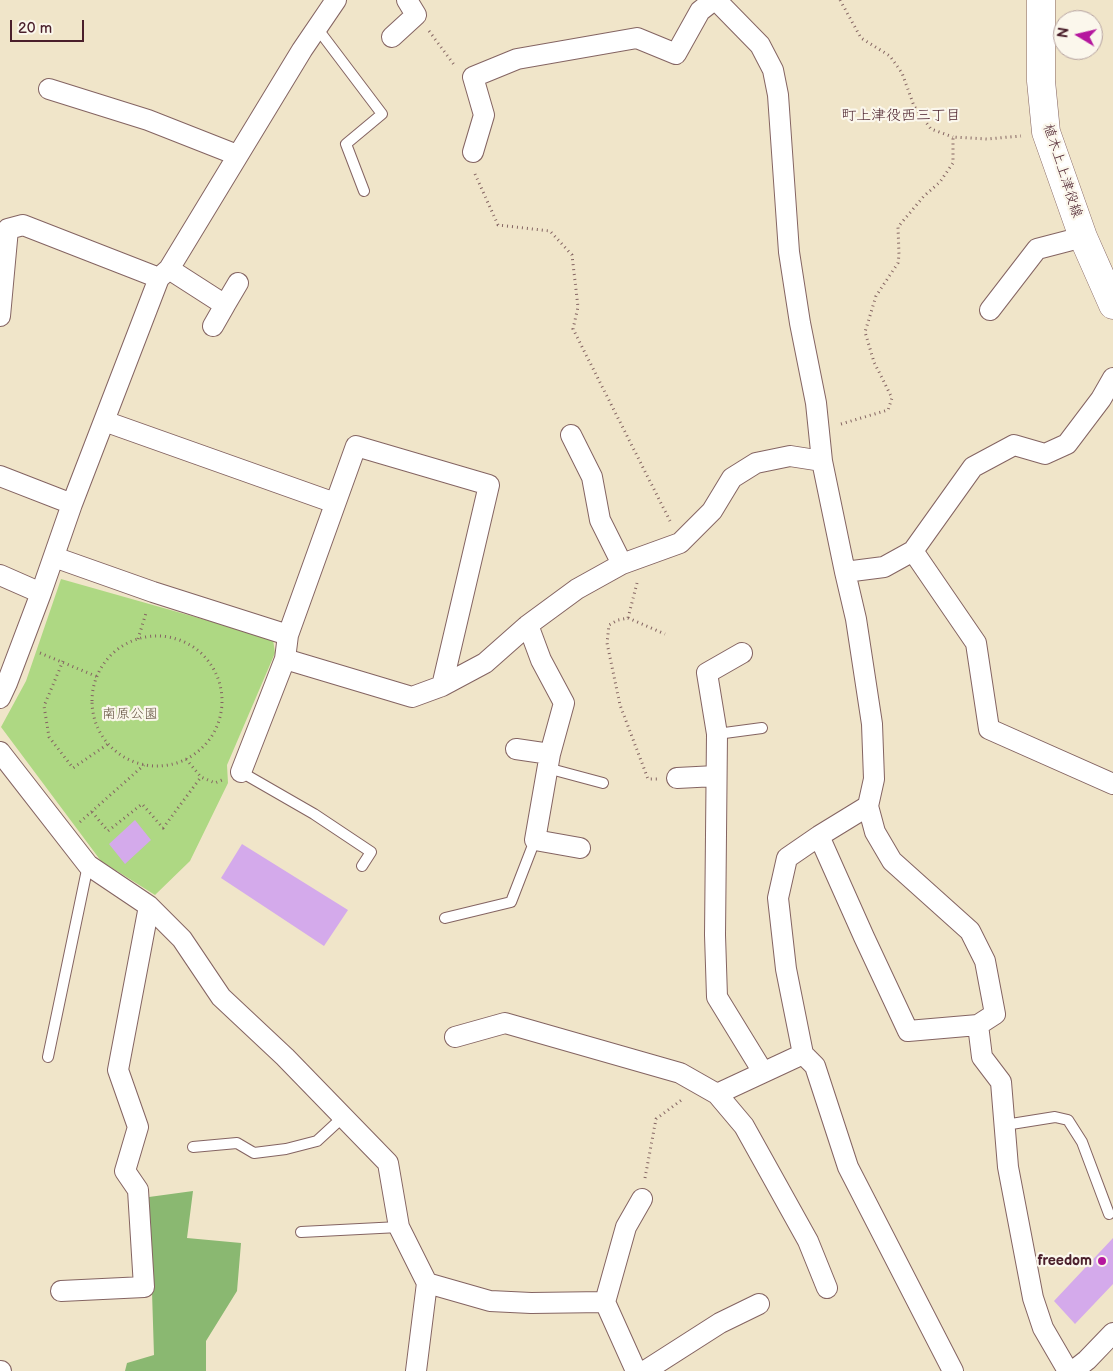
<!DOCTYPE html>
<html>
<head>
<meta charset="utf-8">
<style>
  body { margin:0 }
  #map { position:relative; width:1113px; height:1371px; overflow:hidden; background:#f0e5c9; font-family:"Balsamiq Sans",sans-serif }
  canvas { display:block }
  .north { position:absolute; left:1053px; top:10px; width:50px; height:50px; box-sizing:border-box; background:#fbf7ec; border:1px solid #b4a19f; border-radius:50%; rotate:279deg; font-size:14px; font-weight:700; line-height:20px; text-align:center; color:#4a1f2b }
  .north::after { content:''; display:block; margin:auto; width:18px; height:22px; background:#b5179e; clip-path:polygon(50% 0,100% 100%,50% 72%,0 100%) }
  .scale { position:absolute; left:10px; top:20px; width:74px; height:22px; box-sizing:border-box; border:2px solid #4a1f2b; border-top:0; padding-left:6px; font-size:15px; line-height:18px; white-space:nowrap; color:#4a1f2b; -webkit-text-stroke:4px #fbf7ec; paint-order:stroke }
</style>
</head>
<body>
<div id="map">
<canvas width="1113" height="1371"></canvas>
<div class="north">N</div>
<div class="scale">20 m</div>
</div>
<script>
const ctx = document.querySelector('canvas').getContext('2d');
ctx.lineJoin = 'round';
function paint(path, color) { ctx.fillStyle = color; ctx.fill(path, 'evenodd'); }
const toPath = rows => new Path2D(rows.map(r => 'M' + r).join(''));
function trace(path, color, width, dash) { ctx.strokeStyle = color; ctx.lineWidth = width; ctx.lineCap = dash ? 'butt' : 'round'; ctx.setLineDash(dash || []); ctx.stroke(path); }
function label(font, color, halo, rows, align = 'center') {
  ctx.font = font + ' "Balsamiq Sans","Klee One",sans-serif'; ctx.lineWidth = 4.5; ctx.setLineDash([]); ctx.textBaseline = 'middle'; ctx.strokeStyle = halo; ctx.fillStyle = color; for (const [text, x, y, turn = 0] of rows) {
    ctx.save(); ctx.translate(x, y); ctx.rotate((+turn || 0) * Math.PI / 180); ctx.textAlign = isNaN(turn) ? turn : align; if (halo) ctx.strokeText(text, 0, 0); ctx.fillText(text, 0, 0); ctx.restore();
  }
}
paint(toPath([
  [61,579,273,639,275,653,227,765,228,783,190,861,155,895,101,861,1,727,26,681]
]), '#aed883');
paint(toPath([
  [193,1191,187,1238,241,1243,237,1291,206,1341,206,1371,125,1371,127,1363,154,1355,149,1197]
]), '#8ab871');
paint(toPath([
  [135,820,151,840,125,864,109,844],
  [242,844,348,910,324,946,221,878],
  [1113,1238,1113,1284,1075,1324,1054,1301]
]), '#d4aaeb');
const lane = toPath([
  [317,28,382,114,346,144,364,191],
  [717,734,762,728],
  [547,768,603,783],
  [241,772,314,814,371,852,362,866],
  [445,918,511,902,535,840],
  [48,1057,88,865],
  [1005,1125,1055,1117,1068,1120,1082,1142,1109,1214],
  [193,1147,237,1143,254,1153,286,1149,317,1141,343,1117],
  [301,1232,399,1227]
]);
const street = toPath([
  [716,0,760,45,773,70,778,95,789,252,800,323,816,403,822,461,845,572,856,619,872,724,874,779,868,806,819,836,787,858,778,898,786,969,803,1054,815,1066,848,1167,953,1371],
  [392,37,416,15,407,0],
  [49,89,148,120,237,155],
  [473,152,484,115,473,77,517,59,637,38,676,54,700,11,714,0],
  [169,269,225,305,238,283],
  [990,310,1037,249,1083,237],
  [0,316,8,229,23,225,159,278],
  [213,326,225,305],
  [104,421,335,503],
  [571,435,592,477,600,520,622,564],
  [0,476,72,504],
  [913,551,973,467,1014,445,1045,454,1067,444,1101,399,1113,378],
  [54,557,153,592,288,635],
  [845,572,884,567,913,551,976,643,989,729,1113,784],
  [0,575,41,593],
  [528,625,541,660,564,703,550,754,535,840,580,848],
  [742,653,707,673,717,734,715,935,717,997,763,1072],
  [442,686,485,663,528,625,577,589,622,564,680,543,712,511,732,478,756,463,790,456,822,461],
  [0,698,7,683,41,593,72,504,159,278,169,269,302,50,336,0],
  [516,749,550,754],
  [0,752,88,865,149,906,182,939,221,997,285,1057,388,1163,399,1227,427,1283,416,1371],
  [241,772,285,659,288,635,356,446,489,485,442,686,412,697,285,659],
  [677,778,716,776],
  [868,806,875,832,892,861,970,931,985,961,995,1014,978,1025],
  [819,836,864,937,908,1031,978,1025,982,1057,1001,1082,1008,1167,1033,1298,1043,1328,1068,1371],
  [455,1037,505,1023,680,1073,717,1094,803,1054],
  [717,1094,744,1126,808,1241,827,1288],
  [427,1283,490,1301,531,1303,605,1302],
  [61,1291,144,1287,138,1190,125,1171,138,1127,118,1070,149,906],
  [0,1371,1,1371],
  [636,1371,605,1302,626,1227,642,1199],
  [645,1371,720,1323,759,1304],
  [1073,1371,1087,1360,1113,1333]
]);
const secondary = toPath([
  [1041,0,1041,81,1046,132,1083,237,1113,305]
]);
trace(lane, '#846462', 12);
trace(street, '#846462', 22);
trace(secondary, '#846462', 29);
trace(toPath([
  [840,0,861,38,890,56,902,73,914,106,931,129,953,137],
  [429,31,455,66],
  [475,174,498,225,550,231,572,255,578,307,573,329,670,521],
  [841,424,888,410,892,398,874,362,865,332,876,296,898,263,899,255,898,227,924,196,940,182,953,163,953,137,987,139,1021,136],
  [637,583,628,618,618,620,609,625,607,643,620,705,648,779,657,779],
  [628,618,665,634],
  '92 701a65 65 0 1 1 130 0a65 65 0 1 1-130 0Z',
  [138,639,146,613],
  [40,653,98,677],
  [63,661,44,706,49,737,73,768,108,744],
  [186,759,201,777,215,783,222,780],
  [92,812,108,831,142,804,163,828,201,777],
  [80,822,144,765],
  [645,1178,656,1119,683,1099]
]), '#846462', 3, [1, 4]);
trace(lane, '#fff', 10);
trace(street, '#fff', 20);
trace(secondary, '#fff', 28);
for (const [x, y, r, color] of [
  [1102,1261,5,"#b5179e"]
]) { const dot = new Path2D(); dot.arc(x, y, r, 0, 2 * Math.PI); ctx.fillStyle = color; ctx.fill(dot); trace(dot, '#fbf7ec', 2); }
label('14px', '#4a1f2b', '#fbf7ec', [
  ["植木上上津役線",1062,171,72]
]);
label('14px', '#685645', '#fbf7ec', [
  ["南原公園",130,714]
]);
label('bold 14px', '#4a1f2b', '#fbf7ec', [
  ["freedom",1092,1261]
], 'right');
label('15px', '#4a1f2b', '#fbf7ec', [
  ["町上津役西三丁目",901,116]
]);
</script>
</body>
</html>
